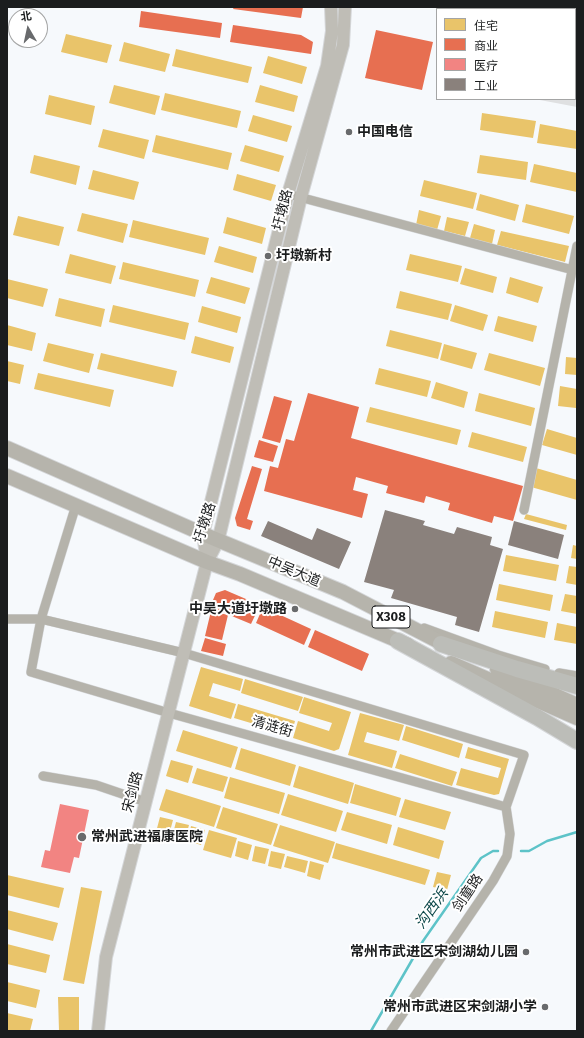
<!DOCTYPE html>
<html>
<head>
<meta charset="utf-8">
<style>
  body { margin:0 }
  #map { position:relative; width:584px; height:1038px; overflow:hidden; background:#f6f9fc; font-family:"Fira Sans","Noto Sans SC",sans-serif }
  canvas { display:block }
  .frame { position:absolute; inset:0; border:8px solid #1b1d1e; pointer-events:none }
  .legend { position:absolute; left:436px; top:8px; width:140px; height:92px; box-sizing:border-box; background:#fff; border:1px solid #a4a5a5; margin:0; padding:5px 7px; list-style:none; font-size:12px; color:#1b1d1e }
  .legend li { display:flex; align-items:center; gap:8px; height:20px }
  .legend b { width:20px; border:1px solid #a4a5a5 }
  .north { position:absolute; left:8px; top:8px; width:40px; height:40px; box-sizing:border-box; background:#fff; border:1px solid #a4a5a5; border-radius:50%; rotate:351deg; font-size:11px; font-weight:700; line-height:16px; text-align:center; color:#1b1d1e }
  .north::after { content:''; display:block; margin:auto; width:14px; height:18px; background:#686a6c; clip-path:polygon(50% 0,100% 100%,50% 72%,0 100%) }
</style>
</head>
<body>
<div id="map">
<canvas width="584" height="1038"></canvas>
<div class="frame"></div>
<ul class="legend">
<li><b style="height:11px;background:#e9c46a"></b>住宅</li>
<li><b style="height:11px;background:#e76f51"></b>商业</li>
<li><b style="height:11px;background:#f28482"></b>医疗</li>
<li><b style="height:11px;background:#8a817c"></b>工业</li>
</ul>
<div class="north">北</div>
</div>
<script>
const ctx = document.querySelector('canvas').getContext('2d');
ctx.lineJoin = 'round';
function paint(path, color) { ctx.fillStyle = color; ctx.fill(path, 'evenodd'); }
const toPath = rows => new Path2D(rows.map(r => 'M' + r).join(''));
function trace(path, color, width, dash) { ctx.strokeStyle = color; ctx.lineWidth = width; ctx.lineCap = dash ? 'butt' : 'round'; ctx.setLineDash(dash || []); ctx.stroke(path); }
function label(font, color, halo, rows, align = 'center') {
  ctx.font = font + ' "Fira Sans","Noto Sans SC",sans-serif'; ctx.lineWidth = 4; ctx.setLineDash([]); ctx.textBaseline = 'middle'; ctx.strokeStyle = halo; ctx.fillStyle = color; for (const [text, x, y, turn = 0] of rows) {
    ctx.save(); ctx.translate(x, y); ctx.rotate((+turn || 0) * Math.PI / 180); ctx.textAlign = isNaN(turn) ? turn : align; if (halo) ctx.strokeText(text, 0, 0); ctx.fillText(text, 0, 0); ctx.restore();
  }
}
paint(toPath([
  [66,34,112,45,107,63,61,52],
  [124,42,170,54,165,72,119,61],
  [176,49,252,67,248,83,172,66],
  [268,56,307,67,302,84,263,73],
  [114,85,160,96,155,115,109,103],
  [260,85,298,96,294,112,255,102],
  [165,93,241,111,237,128,161,110],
  [49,95,95,106,91,125,45,114],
  [482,113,536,121,533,138,480,130],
  [253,115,292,126,287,142,248,131],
  [540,124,577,131,577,149,537,143],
  [103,129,149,140,144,159,98,147],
  [156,135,232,153,228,170,152,152],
  [245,145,284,156,279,172,240,161],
  [34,155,80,166,76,185,30,173],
  [480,155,528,162,526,180,477,173],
  [534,164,577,173,577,192,530,182],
  [93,170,139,182,134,200,88,189],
  [237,174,276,185,271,201,233,190],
  [424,180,477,193,473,209,420,196],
  [480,194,519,205,515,221,476,210],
  [526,204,574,216,569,234,522,222],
  [419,210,441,216,437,230,416,225],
  [82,213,128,224,123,243,77,231],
  [18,216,64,227,59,246,13,235],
  [227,217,266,228,262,244,223,233],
  [447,217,469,222,465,236,444,231],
  [133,220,209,238,205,255,129,237],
  [474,224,495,230,492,244,470,238],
  [501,231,569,246,565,262,497,245],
  [219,246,257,257,253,273,214,262],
  [70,254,116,266,111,284,65,273],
  [410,254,462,266,458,282,406,270],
  [123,262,199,280,195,297,119,279],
  [465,268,497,277,493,293,460,284],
  [211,277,250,288,245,304,206,293],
  [510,277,543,287,538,303,506,293],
  [7,279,48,289,43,307,7,298],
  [400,291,452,304,448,320,396,308],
  [59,298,105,309,101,327,55,316],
  [113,305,189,323,185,340,109,322],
  [455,305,488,315,483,331,450,321],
  [202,306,241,317,237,333,198,322],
  [498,316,537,326,533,342,494,331],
  [7,325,36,333,32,351,7,345],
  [390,330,442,343,438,359,386,346],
  [195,336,234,347,230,363,191,353],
  [48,343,94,354,89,373,43,361],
  [444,344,477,353,472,369,440,360],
  [101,353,177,371,173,387,97,369],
  [489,353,545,368,540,386,484,370],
  [566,357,577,358,577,375,565,374],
  [7,361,24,365,20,384,7,381],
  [379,368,431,381,427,397,375,384],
  [38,373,114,390,110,407,34,389],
  [436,382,468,392,464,408,431,398],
  [560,386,577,389,576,408,558,406],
  [479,393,535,408,531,426,475,411],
  [370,407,461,430,457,445,366,422],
  [547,429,577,438,577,455,542,445],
  [472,432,527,447,523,462,468,447],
  [536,468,577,480,577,500,531,487],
  [526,514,567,525,566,530,524,519],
  [573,545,577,546,577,559,571,558],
  [506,555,559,565,556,581,503,571],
  [569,566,577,567,577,585,566,583],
  [499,584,553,595,550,611,496,600],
  [565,594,577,596,577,614,561,611],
  [495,611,548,622,545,638,492,627],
  [557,623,577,627,577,644,554,640],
  [201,667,243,679,240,691,213,683,209,696,236,704,231,719,189,706],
  [245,679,303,697,298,711,241,693],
  [304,697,351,712,339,749,334,751,293,738,298,721,329,731,332,723,299,713],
  [238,704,295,721,291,735,234,718],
  [360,713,404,725,399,741,367,732,364,742,397,751,392,768,348,755],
  [406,726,463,744,459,758,402,740],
  [183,730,238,747,231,768,176,751],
  [468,747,509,759,499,794,494,795,456,785,461,768,498,778,501,768,465,758],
  [241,748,296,765,290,786,235,769],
  [400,754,457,772,452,786,395,768],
  [171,760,193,766,188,783,166,776],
  [299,766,354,783,348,804,293,787],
  [197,768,228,777,223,792,192,783],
  [230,777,285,793,279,814,224,798],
  [355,784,401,798,396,816,350,803],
  [166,789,221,806,214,827,159,810],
  [288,794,343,811,336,832,281,815],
  [405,799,451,812,445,830,399,817],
  [223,807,278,824,271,845,216,828],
  [347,812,392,825,387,844,341,830],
  [160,817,173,820,169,835,156,832],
  [176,822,189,825,185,840,172,837],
  [280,825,335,842,328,863,273,846],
  [191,826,205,830,201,845,188,841],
  [398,827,444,841,439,859,393,845],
  [209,830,237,838,231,858,203,850],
  [238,841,252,845,248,860,235,856],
  [336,843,430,870,425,885,332,858],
  [255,846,269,849,265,864,252,861],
  [271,851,285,854,281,869,268,866],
  [287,856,308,861,305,873,284,867],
  [310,861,324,865,320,880,307,876],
  [437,872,451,875,447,890,433,887],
  [7,875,64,888,59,908,7,895],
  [81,887,102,891,84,984,63,980],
  [7,910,58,923,53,941,7,929],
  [7,944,50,955,46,973,7,964],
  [7,982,40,990,36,1008,7,1001],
  [58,997,79,997,79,1031,59,1031],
  [7,1013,33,1019,30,1031,7,1031]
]), '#e9c46a');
paint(toPath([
  [234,7,303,7,301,18,233,9],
  [141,11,222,23,220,38,139,27],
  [233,25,301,35,313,42,311,54,230,42],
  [376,30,433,42,422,90,365,78],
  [308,393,359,407,351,438,523,486,513,521,494,516,492,523,448,510,450,503,426,496,424,503,386,493,388,486,356,477,353,490,368,494,362,518,264,491,270,466,278,468,286,439,294,441],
  [274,396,292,401,280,443,262,438],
  [259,440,278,446,273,462,254,457],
  [252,466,262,469,247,519,253,521,250,530,237,526,235,518],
  [225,590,260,605,251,624,210,607,216,593],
  [263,607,311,629,304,645,256,623],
  [211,611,228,615,222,640,205,636],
  [315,630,369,654,362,671,308,647],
  [205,638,226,644,223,656,201,651]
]), '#e76f51');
paint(toPath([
  [60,804,89,810,79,858,74,857,70,873,41,867,45,850,50,851]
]), '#f28482');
paint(toPath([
  [385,510,425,521,423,525,454,534,457,527,492,537,490,545,503,549,479,632,455,625,457,617,391,598,394,590,364,582],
  [268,521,312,540,317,528,351,542,339,569,261,536],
  [514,521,564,535,558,559,508,545]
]), '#8a817c');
trace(toPath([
  [521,851,529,851,547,841,577,832],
  [371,1031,423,941,481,858,493,851,498,851]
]), '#5dc3c8', 2.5);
paint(toPath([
  [575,89,577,90,577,107,540,100,575,99]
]), '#dfe0e1');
const street = toPath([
  [522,7,535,9],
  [575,15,577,16],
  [288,194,573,270],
  [76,505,41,619,31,672,169,713,506,807],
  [524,510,577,246],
  [7,619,41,619,184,653,524,755,506,807,510,834,507,856,493,881,391,1031],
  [424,628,498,655,545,669],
  [559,673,577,676],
  [43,776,96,785,146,802]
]);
const secondary = toPath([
  [207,562,203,534,288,194,327,66,332,31,331,7],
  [98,1031,106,957,207,562,218,541,301,197,343,45,345,7]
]);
const primary = toPath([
  [7,448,203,534,343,592,451,648],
  [7,476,207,562,240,574,408,645],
  [451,663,577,718],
  [497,669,577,705]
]);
const highway = toPath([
  [398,641,537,717,577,741],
  [441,644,517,669,577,686]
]);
trace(street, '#d4d6d8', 10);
trace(secondary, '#d4d6d8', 14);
trace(primary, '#d4d6d8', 16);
trace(highway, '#d4d6d8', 18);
trace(street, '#b5b3ab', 9);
trace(secondary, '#bfbdb6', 12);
trace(primary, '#b6b4ac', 14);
trace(highway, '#bcbdb8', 16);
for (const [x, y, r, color] of [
  [349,132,4,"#686a6c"],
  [268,256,4,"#686a6c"],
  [295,609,4,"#686a6c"],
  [82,837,5,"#686a6c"],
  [526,952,4,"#686a6c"],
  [545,1007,4,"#686a6c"]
]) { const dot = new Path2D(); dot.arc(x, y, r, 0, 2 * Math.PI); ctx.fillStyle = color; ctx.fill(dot); trace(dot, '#fff', 1.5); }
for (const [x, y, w] of [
  [391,617,38]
]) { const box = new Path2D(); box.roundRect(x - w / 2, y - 11, w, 22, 3); ctx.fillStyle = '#fff'; ctx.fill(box); trace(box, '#1b1d1e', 1); }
label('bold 13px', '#1b1d1e', null, [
  ["X308",391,617]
]);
label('bold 14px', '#1b1d1e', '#fff', [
  ["中国电信",357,132],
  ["圩墩新村",276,256],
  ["中吴大道圩墩路",287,609,"right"],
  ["常州武进福康医院",91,837],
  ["常州市武进区宋剑湖幼儿园",518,952,"right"],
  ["常州市武进区宋剑湖小学",537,1007,"right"]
], 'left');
label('14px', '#1b1d1e', '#fff', [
  ["圩墩路",283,210,-76],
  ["圩墩路",205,523,-72],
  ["中吴大道",294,572,23],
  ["清涟街",272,727,16],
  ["宋剑路",133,792,-75],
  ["剑童路",468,893,-56]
]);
label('italic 15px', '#0e484a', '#fff', [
  ["沟西浜",432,909,-55]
]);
</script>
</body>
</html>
